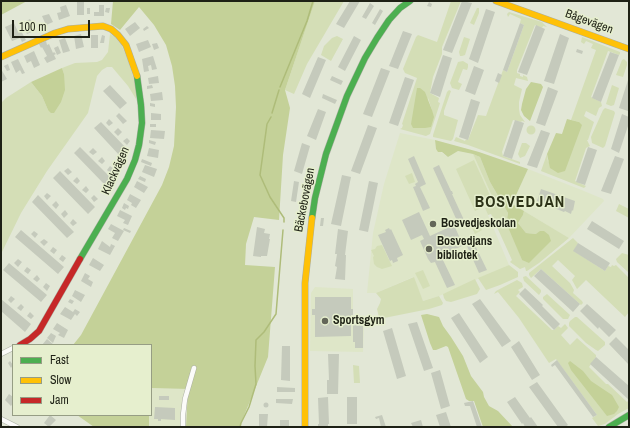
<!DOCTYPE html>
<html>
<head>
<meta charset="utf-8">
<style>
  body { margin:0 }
  #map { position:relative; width:630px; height:428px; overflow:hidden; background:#e2e7d6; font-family:"Archivo Narrow",sans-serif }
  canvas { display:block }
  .frame { position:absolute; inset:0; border:2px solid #1e2115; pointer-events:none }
  .legend { position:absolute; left:12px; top:344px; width:140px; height:72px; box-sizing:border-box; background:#e6efce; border:1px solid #969d84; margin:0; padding:5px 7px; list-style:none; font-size:12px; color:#1e2115 }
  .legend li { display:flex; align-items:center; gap:8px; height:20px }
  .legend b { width:20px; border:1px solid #969d84 }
  .scale { position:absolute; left:12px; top:20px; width:78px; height:18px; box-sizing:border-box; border:2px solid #1e2115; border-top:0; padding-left:5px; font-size:12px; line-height:14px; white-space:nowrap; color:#1e2115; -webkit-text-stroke:3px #e6efce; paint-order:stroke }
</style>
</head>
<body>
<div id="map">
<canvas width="630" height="428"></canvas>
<div class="frame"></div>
<ul class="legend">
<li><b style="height:5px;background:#4caf50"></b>Fast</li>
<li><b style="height:5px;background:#ffc107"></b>Slow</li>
<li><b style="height:5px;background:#c62828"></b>Jam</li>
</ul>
<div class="scale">100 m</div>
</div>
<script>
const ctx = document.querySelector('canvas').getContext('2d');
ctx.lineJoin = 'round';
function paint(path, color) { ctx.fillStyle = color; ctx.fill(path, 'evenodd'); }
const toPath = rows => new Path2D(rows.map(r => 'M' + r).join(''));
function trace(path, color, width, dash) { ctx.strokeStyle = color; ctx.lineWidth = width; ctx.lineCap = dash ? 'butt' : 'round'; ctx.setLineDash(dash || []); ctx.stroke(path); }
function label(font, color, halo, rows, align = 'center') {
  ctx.font = font + ' "Archivo Narrow",sans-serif'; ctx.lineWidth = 3; ctx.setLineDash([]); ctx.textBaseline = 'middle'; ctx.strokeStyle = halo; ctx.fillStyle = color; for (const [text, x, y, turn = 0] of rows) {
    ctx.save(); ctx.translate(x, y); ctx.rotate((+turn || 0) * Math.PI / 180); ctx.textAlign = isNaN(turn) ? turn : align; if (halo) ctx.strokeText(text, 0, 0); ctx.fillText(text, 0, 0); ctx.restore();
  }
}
paint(toPath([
  [400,133,435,140,436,149,448,157,458,151,473,154,495,203,485,208,509,265,439,296,423,301,413,277,376,293,367,293,373,233,384,184],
  [528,169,584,191,603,199,604,201,569,238,512,204],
  [315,287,353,289,353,323,364,324,363,352,310,351,311,293],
  [151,388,188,389,181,427,149,427,149,415,151,415]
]), '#dee6c8');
paint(toPath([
  [315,1,344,1,307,64,294,94,285,90],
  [451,1,461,1,442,47,442,54,433,77,430,93,439,98,438,102,440,103,430,134,426,136,400,129,402,128,403,125,402,124,417,78,405,73,403,69,416,37,418,35,437,42],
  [428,98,432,110,411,124],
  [477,8,479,8,479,13,474,25,470,23],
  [509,12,542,22,547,27,543,26,542,28,535,25,517,70,517,73,520,74,520,76,523,77,523,75,527,77,528,81,516,78,514,85,522,89,519,102,519,109,520,115,525,122,522,121,521,122,513,120,502,152,503,156,520,162,520,164,468,145,454,141,456,137,465,141,466,139,468,140,478,115,486,116,503,70,507,72,524,25,520,23,521,19,510,14,508,17,507,14],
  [110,34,115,37,122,46,128,60,136,86,136,99,128,86,112,67,107,67,102,70,97,76,88,113,47,171,21,213,1,254,1,103,6,98,31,82,42,96,48,110,64,74,62,68,75,63,97,62,102,60,108,52],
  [337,36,343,39,331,61,321,55,324,46,332,38],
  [464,37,470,39,465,55,462,56,460,56,459,52],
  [582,37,620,52,620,54,619,55,608,51,591,97,601,102,602,106,599,108,596,116,586,111,584,116,594,122,588,140,587,140,590,146,586,148,575,181,586,186,584,188,541,171,547,154,548,162,579,122,571,120,596,50,591,48,593,44,586,41,584,44,581,42],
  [624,59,627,62,627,65,623,77,616,75,622,60],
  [463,61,468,64,468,67,467,70,463,69,458,82,462,84,459,90,452,88,450,83,458,62],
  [612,85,619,88,614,105,611,106,606,104],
  [449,90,451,91,444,111,444,115,458,120,453,139,451,141,433,137,433,135,447,92],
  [605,108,614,111,615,113,605,146,603,148,592,143,591,137,603,110],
  '526.5 130a4.5 4.5 0 1 1 9 0a4.5 4.5 0 1 1-9 0Z',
  [522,143,526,143,530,146,525,156,520,158,518,154],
  [473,154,480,157,490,182,508,213,507,219,522,260,536,234,526,233,518,223,523,215,524,211,569,238,539,263,527,271,526,271,525,267,520,269,510,262,512,260,491,214,488,215,485,208,495,203],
  [474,160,493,202,475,211,456,169],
  [412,173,415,182,409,184,405,176],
  [619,204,629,209,629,218,616,211],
  [477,219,482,230,475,234,469,222],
  [573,238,578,243,574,251,605,271,608,266,611,267,612,265,614,266,616,265,629,278,629,312,625,317,586,280,577,289,572,280,575,276,558,260,552,266,570,283,574,290,573,293,582,301,583,303,581,305,541,269,531,278,529,275,529,273],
  [382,245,392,266,382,269,377,267,374,264,373,257,374,256,371,250,375,249,377,246],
  [622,253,629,255,629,273,617,262,616,259],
  [509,265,518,272,518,277,500,285,486,290,478,278],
  [423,270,430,286,423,289,415,273],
  [526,276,541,290,541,292,539,295,524,281,523,277],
  [414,277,423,301,439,296,443,303,442,305,429,309,384,318,379,317,377,309,380,303,381,299,376,293],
  [475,279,480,289,477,294,451,302,446,301,444,298,443,294],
  [517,280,522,283,523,287,518,290,520,292,516,296,552,330,554,330,558,326,561,328,565,324,568,328,561,335,570,345,577,338,596,355,596,357,589,367,606,384,608,384,627,402,629,400,629,408,618,414,605,424,598,426,592,418,597,415,556,359,549,363,519,318,498,292,494,294,496,291],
  [547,294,570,315,568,319,563,319,543,299,543,297],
  [575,317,577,317,605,342,605,345,598,351,596,350,586,343,569,326,569,323,570,321],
  [353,365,359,366,360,383,354,383]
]), '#d4deb6');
paint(toPath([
  [1,1,27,1,1,15],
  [113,1,315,1,285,90,290,108,283,155,279,220,254,217,246,244,245,265,275,267,268,357,241,423,241,427,186,427,188,389,151,388,151,345,73,345,81,335,162,185,169,167,174,146,176,107,175,86,172,66,166,45,154,25,139,7,120,30,111,24],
  [62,68,64,74,65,90,61,102,54,113,51,113,48,110,42,96,31,82],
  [531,82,541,84,543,87,530,121,524,116,521,110,522,104,526,89],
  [417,88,420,88,425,92,432,110,434,117,431,127,425,128,413,128,411,124],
  [567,119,579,122,582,125,565,171,558,173,550,168,547,154,556,133,562,134],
  [435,140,479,152,528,169,512,204,524,211,523,215,518,223,526,233,536,234,540,231,544,231,549,235,551,241,529,263,522,260,505,220,507,219,508,213,490,182,480,157,473,154,458,151,448,157,442,152,438,152,436,149],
  [427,314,439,317,443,326,451,337,463,356,471,376,483,392,484,397,489,406,498,411,513,427,483,427,474,401,469,401,466,399,448,347,446,346,436,350,433,350,430,343,421,315],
  [570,361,583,371,591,381,612,395,619,407,617,411,614,414,607,416,571,370,568,363],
  [77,415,149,415,149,427,94,427]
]), '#c4d198');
trace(toPath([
  [280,87,307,21,313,1],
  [272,113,279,90],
  [271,117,267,124,260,175,270,197,284,218,284,222],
  [240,427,241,423,249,407,256,384,255,366,256,340,264,332,276,314,283,230]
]), '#aebc79', 1.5);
paint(toPath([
  [350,1,360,1,344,28,336,24],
  [462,1,472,3,452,53,443,50],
  [77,2,84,2,84,15,77,15],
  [429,2,432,4,431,7,427,6],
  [370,3,374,6,366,19,362,17],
  [66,5,70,16,59,20,57,13,61,12,60,7],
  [99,5,104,5,104,16,94,16,94,12,99,12],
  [87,8,90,8,90,14,87,14],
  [106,8,110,8,109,13,105,12],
  [380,9,383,11,375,25,372,23],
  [486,9,495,12,478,63,469,59],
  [49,14,53,22,46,25,42,16],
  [30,19,36,30,27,34,24,28,27,27,24,22],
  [135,22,140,28,130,36,125,29],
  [14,23,18,32,21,31,26,40,22,42,20,38,12,41,5,27],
  [520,23,524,25,507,72,503,70],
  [536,25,545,29,527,75,518,72],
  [147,26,149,28,144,31,143,29],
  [403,31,412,34,398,69,389,66],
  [81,34,84,47,76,49,74,36],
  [560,34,569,38,554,84,544,81],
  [91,35,98,35,98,48,91,48],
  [102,35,105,36,104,43,100,43],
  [354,36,361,40,345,71,338,67],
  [65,38,70,51,63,53,59,40],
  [148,40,151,47,139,52,136,44],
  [46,41,47,45,49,44,53,53,54,52,56,54,54,55,56,59,47,63,44,58,47,56,42,47,41,48,39,44],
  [157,43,159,48,154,50,152,44],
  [58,46,61,53,57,55,54,48],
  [577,49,583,51,582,54,576,52],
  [34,51,40,65,34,68,31,61,27,63,24,56],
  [610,52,619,55,601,102,592,98],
  [443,55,452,58,440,97,430,93],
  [153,56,157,69,152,70,151,65,148,66,149,71,144,72,142,59],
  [318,57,326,60,310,98,302,94],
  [18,59,25,73,22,74,20,70,16,73,11,62],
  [8,64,10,70,7,71,4,66],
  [474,66,484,70,475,95,465,91],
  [381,68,390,71,372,117,363,114],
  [1,69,7,79,1,82],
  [498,73,502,75,499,83,495,81],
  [158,76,159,83,149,84,148,78],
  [332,76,343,81,341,85,330,80],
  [405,77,414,80,398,126,389,123],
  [629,77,629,107,628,111,619,108],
  [110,85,127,103,120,109,103,91],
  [152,85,153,88,147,89,147,86],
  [548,87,558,91,545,126,536,123],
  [162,92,163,100,151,101,150,94],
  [323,94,337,100,335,104,322,98],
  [471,99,480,102,468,140,459,137],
  [150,103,155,104,155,107,150,106],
  [318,109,326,112,316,140,307,136],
  [119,113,127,121,123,124,116,116],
  [151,113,161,114,161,120,151,120],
  [622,114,629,117,629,123,619,153,611,149],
  [109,119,113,123,109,126,106,123],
  [515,120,524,123,512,159,503,156],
  [101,122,127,149,120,156,94,128],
  [150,124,156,124,156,127,150,127],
  [368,125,377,128,360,174,351,171],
  [118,128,122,132,118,136,114,132],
  [151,130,165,131,164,139,150,138],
  [541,130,550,133,537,168,527,165],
  [127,138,130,141,127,145,123,141],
  [149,140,156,142,155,145,149,143],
  [302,143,310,146,302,174,294,171],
  [80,147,111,178,105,185,74,153],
  [588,147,597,150,585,185,576,182],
  [93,148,97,152,93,155,89,152],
  [149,148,159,150,158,158,147,156],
  [414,156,426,184,420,187,430,208,423,211,413,187,416,186,415,184,418,182,408,159],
  [615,156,624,159,611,194,601,191],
  [102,157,105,161,102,164,98,161],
  [142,159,152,163,151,166,141,162],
  [145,165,157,169,154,177,142,172],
  [439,165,451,191,452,191,453,194,452,194,464,220,458,223,433,168],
  [110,166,114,169,110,173,107,170],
  [68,168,72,172,68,175,64,171],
  [60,171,95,207,88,214,53,178],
  [342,175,351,177,341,226,331,224],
  [140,176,146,179,145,182,138,179],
  [77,177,80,181,77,184,73,181],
  [137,181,148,187,144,193,134,187],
  [294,181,299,182,296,202,291,201],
  [369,181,378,183,368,232,359,230],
  [86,186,89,190,86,193,82,190],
  [541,189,575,201,573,211,572,210,571,214,565,211,564,212,542,203,541,204,539,203,539,202,537,201],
  [47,193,51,196,47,200,44,196],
  [130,194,141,200,136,208,131,205,132,203,127,200],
  [38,195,74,232,67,238,32,202],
  [94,195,98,199,94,202,91,198],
  [56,201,59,205,56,209,52,205],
  [124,203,129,206,128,209,126,208,125,210,122,208],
  [65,210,68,214,64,218,61,214],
  [120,210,132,216,128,225,123,223,125,220,117,216],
  [419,212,430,236,454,225,462,243,472,239,487,270,479,273,466,244,441,256,455,285,447,288,435,262,431,263,428,259,420,241,424,239,422,235,411,240,402,220],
  [321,218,324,218,323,226,320,226],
  [73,219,77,223,73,226,70,223],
  [592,221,624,241,619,249,587,229],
  [111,224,124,231,118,241,112,238,115,233,108,229],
  [257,227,265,229,264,233,270,234,269,239,270,239,267,256,261,256,261,257,253,256],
  [124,228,131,231,130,233,123,230],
  [389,228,390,230,391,229,403,255,397,258,398,261,393,263,392,260,390,261,378,235,386,232,385,230],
  [338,229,348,231,345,255,346,255,345,280,335,279,337,267,335,266,337,254,335,254],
  [21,230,64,267,58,274,15,237],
  [34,231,38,234,35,238,31,234],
  [44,239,48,242,44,246,40,242],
  [102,241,110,247,111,244,115,246,110,255,98,249],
  [578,243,610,263,605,271,573,251],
  [53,247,57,250,54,254,50,251],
  [62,255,66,258,63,262,59,259],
  [93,258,104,265,100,271,89,265],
  [18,259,22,262,18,267,14,263],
  [9,263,47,295,41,302,3,270],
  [27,267,31,270,28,274,24,271],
  [541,269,580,304,573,312,534,276],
  [85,273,90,276,88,279,93,282,91,287,81,281],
  [37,275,40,279,37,282,33,279],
  [46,283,50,286,47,291,43,287],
  [525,288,543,305,542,306,560,324,554,330,519,294],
  [75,290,85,295,81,302,72,296],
  [11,296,15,299,11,303,8,300],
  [315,297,351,297,351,309,353,309,353,315,351,315,351,336,315,337,315,315,312,315,312,309,315,309],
  [1,299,31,324,25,332,1,311],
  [70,299,74,301,72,304,68,302],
  [480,299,511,341,502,347,472,304],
  [21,304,24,307,21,311,17,308],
  [587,304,616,330,609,337,599,327,598,329,580,311],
  [65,307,73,312,75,309,80,312,77,316,75,314,71,320,60,314],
  [30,312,34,316,31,319,27,316],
  [459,313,488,357,480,363,451,318],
  [417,322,433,368,424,371,408,324],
  [57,323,68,330,64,338,58,335,60,333,53,329],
  [353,325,363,326,363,348,355,348,355,342,353,342],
  [392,328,406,376,397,379,383,331],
  [51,333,56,336,53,343,47,338],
  [616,337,629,350,629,365,609,344],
  [47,339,54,345,42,345],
  [519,341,540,375,532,380,511,347],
  [282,346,290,346,290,381,281,380],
  [328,354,339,354,338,394,327,394,327,380,329,380],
  [596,357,629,386,629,400,590,364],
  [557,360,597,415,593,417,555,365,552,367,551,365],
  [10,361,13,365,11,368,8,363],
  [440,370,450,406,441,409,431,373],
  [537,382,568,425,565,427,558,427,529,387],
  [277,387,295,388,295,392,277,392],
  [9,394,13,397,13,403,11,406,5,400],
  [159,396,169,396,169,400,159,400],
  [328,397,329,424,328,424,328,427,318,427,318,424,319,424,318,398],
  [347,397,357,397,357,424,347,424],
  [515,397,530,418,531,417,538,427,525,427,523,423,522,424,507,402],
  [276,399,293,399,292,404,276,403],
  [473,401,482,427,477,427,470,406,465,406,464,403],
  '263.5 405a2.5 2.5 0 1 1 5 0a2.5 2.5 0 1 1-5 0Z',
  [155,407,175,408,175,420,161,419,161,421,158,421,158,419,154,419],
  [446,412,451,427,440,427,436,415],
  [259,414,268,414,267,427,259,427],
  [50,415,56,420,49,427,44,423],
  [382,415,386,427,381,427,379,418,376,419,375,417],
  [280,420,289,420,289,427,280,427],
  [421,420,423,427,413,427,411,423]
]), '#c5cabc');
const street = toPath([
  [1,354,13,348],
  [1,419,17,427],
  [183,427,183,415,185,399,194,368]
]);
const fast = toPath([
  [312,218,315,198,326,154,347,96,365,58,377,38,389,20,400,8,410,1],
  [80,259,127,179,135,160,139,145,142,123,141,105,137,76],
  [609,427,629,415]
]);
const slow = toPath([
  [496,1,629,49],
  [1,57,55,33,68,29,103,26,111,29,118,35,126,45,137,76],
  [305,427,305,283,312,218]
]);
const jam = toPath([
  [20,345,30,339,39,331,80,259]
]);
trace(street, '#aaaea1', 5.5);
trace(fast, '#aaaea1', 7);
trace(slow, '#aaaea1', 7);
trace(jam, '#aaaea1', 7);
trace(street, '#fbfbf9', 4.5);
trace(fast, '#4caf50', 6);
trace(slow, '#ffc107', 6);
trace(jam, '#c62828', 6);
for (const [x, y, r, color] of [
  [433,224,4,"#636659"],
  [429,249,4,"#636659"],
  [325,321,4,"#636659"]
]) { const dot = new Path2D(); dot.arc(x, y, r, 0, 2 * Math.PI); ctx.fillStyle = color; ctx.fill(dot); trace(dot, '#e6efce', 1.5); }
label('12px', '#1e2115', '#e6efce', [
  ["Bågevägen",589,22,20],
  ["Klackvägen",116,171,-66],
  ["Bäckebovägen",305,200,-79]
]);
label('bold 12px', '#1e2115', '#e6efce', [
  ["Bosvedjeskolan",441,224],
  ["Bosvedjans",437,242],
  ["bibliotek",437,256],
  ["Sportsgym",333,321]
], 'left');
ctx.letterSpacing = '1px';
label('bold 16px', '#2c3217', '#e6efce', [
  ["BOSVEDJAN",520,203]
]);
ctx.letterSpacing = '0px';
</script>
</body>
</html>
